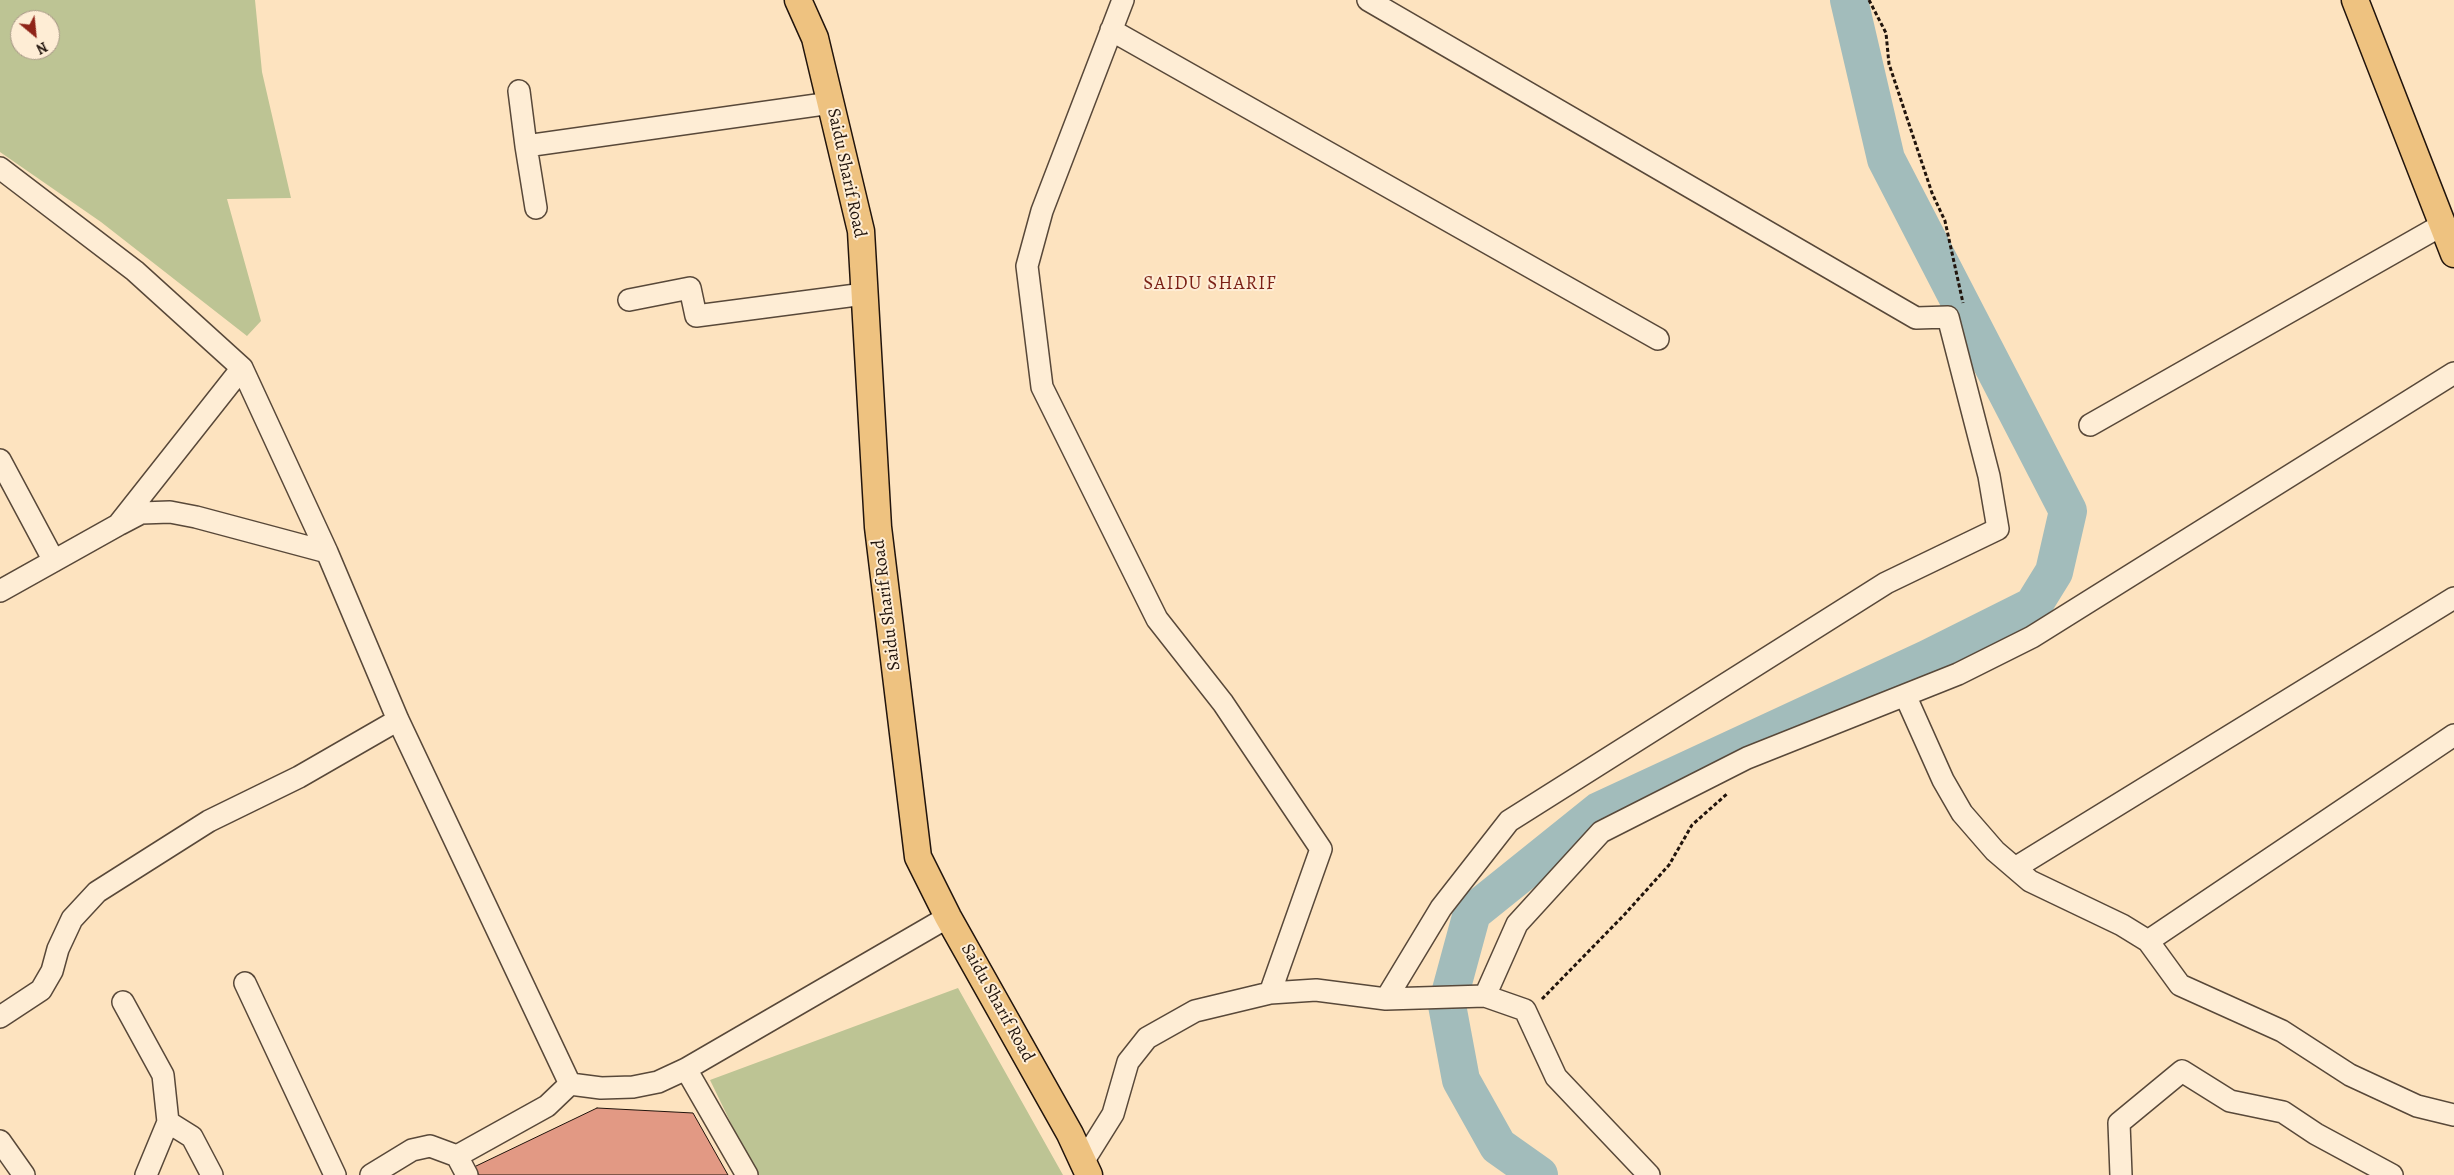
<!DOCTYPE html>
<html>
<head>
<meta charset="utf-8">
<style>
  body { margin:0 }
  #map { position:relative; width:2454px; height:1175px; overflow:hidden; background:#fde3bf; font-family:Alegreya,serif }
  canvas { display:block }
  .north { position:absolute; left:10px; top:10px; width:50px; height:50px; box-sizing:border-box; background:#feedd5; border:1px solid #a69685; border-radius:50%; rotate:152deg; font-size:14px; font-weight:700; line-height:20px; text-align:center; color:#21140c }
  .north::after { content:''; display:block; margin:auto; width:18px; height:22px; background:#8f2418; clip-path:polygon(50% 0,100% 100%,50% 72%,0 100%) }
</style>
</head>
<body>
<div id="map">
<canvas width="2454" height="1175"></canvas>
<div class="north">N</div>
</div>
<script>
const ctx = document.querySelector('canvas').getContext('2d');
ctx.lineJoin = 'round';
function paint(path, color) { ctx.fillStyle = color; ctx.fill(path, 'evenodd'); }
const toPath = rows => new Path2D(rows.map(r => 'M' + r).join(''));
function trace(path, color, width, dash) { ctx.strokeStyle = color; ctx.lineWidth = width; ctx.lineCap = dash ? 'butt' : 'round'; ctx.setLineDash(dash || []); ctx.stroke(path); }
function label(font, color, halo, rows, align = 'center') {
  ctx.font = font + ' Alegreya,serif'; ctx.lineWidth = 4; ctx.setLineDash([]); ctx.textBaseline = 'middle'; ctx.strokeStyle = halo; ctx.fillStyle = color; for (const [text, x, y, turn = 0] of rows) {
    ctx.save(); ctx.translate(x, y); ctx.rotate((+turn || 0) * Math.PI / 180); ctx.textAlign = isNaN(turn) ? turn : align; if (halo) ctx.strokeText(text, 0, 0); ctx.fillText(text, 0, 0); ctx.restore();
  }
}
paint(toPath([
  [0,0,255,0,262,72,291,198,227,199,261,321,247,336,101,222,0,152],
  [20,20,50,20,50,50,20,50],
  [958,988,1063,1175,756,1175,710,1080]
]), '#bdc494');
trace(toPath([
  [1539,1175,1498,1146,1461,1080,1447,1005,1472,913,1599,811,1927,659,2033,606,2054,572,2068,511,1886,159,1849,0]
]), '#a2bcbb', 38);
const building = toPath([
  [597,1108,693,1113,728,1175,479,1175,474,1167,597,1108]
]);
paint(building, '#e29984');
trace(building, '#21140c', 1);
const minor = toPath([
  [1123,0,1042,211,1027,266,1042,387,1157,619,1223,703,1321,849,1270,993],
  [1111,30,1658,339],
  [519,91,526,146],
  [0,168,135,271,242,368,327,552,398,720,570,1084],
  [536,208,526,146,831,103],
  [629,300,690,288,696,316,864,294],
  [2090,425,2442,225],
  [0,460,54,561],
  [120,524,141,513,170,512,196,517,327,552],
  [0,591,118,525,242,368],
  [1905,695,1943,780,1962,813,1995,851,2030,881,2122,925,2148,941,2180,985,2282,1031,2350,1075,2417,1106,2454,1115],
  [2015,868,2454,598],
  [2148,941,2454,735],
  [245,983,335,1175],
  [1386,999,1485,996],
  [123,1002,163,1075,168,1122,146,1175],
  [0,1017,41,990,52,971,58,949,72,919,97,892,209,821,299,777,398,720],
  [686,1069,747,1175],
  [570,1084,601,1088,633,1087,658,1082,686,1069,948,917],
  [168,1122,192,1137,212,1175],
  [0,1141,24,1175],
  [457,1156,547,1106,570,1084],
  [1083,1162,1113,1114,1128,1062,1147,1038,1195,1011,1270,993,1316,990,1386,999,1441,908,1509,821,1886,583,1998,529,1989,476,1948,317,1916,318,1368,0],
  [371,1175,412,1150,430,1146,457,1156,467,1175],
  [1649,1175,1556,1077,1525,1010,1485,996,1517,924,1601,832,1747,758,1958,674,2032,637,2454,373],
  [2121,1175,2119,1123,2182,1071,2230,1101,2283,1112,2316,1134,2392,1175]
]);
const major = toPath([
  [798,0,815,38,861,231,878,527,918,857,948,917,1070,1134,1089,1175],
  [2355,0,2454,254]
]);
trace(minor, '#584839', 24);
trace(major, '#21140c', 29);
trace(toPath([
  [1869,0,1886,33,1889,64,1932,193,1945,221,1963,303],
  [1542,999,1625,914,1669,865,1692,825,1728,793]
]), '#21140c', 3, [4, 2.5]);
trace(minor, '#feedd5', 21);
trace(major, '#eec280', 26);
label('18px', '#21140c', '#feedd5', [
  ["Saidu Sharif Road",846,173,78],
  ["Saidu Sharif Road",887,605,-97],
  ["Saidu Sharif Road",997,1003,61]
]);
ctx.letterSpacing = '1px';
label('19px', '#7a1f14', '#feedd5', [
  ["SAIDU SHARIF",1210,284]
]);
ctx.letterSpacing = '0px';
</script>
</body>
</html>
